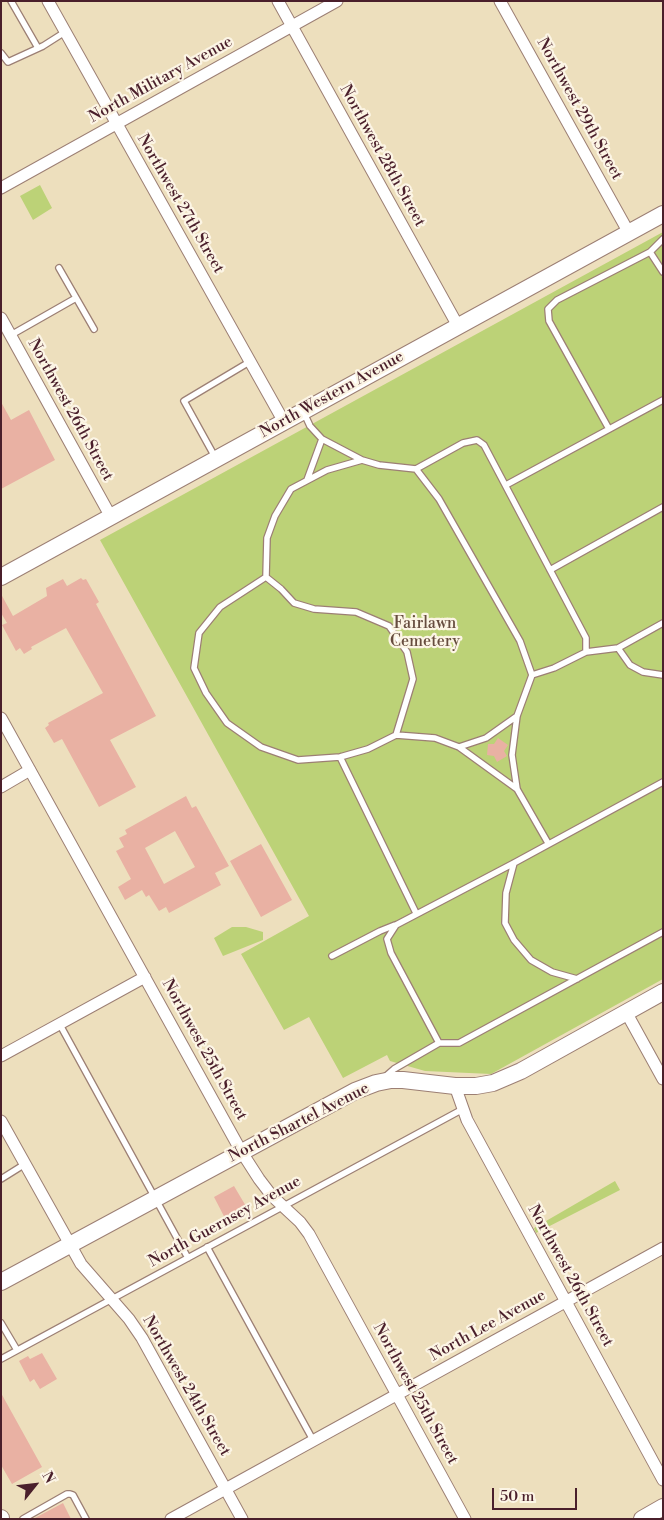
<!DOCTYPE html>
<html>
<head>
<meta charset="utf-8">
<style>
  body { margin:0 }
  #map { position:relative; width:664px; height:1520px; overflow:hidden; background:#eddfbd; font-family:"Libre Bodoni",serif }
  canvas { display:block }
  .frame { position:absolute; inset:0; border:2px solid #4a1f2b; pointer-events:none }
  .north { position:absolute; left:10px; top:1460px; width:50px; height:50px; -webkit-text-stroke:4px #fcf5e5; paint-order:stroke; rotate:61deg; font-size:14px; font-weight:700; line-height:20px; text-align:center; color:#4a1f2b }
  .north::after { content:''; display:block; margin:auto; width:18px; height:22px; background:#4a1f2b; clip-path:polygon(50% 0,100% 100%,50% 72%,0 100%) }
  .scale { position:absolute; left:492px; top:1488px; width:85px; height:22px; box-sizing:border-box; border:2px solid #4a1f2b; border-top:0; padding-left:6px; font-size:15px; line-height:18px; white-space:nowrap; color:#4a1f2b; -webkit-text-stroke:4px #fcf5e5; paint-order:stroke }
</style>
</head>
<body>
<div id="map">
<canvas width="664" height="1520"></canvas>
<div class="frame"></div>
<div class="north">N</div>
<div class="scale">50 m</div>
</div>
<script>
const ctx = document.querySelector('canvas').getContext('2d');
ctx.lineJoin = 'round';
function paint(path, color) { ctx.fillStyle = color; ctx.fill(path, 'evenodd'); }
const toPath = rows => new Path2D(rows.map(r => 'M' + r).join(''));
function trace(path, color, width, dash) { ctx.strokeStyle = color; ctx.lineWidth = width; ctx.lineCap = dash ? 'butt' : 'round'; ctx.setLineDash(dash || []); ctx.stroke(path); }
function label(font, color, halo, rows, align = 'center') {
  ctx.font = font + ' "Libre Bodoni",serif'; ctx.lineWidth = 4.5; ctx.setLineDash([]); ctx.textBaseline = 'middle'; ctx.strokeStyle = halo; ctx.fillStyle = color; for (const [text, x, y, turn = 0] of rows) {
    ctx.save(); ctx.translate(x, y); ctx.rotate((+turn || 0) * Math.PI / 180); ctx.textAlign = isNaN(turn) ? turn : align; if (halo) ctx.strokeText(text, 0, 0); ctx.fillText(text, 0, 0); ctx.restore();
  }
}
paint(toPath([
  [40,185,52,208,33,220,20,196],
  [663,232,663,979,491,1074,425,1071,390,1061,387,1055,343,1078,309,1017,284,1030,241,954,309,916,100,540],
  [232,927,246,927,263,932,263,940,223,956,214,938],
  [615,1181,620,1190,536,1233,534,1228]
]), '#bcd277');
paint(toPath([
  [1,402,11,420,29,410,55,460,1,489],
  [81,578,83,580,86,579,99,602,96,604,156,716,110,740,136,787,99,807,62,739,54,743,45,728,49,725,48,723,103,693,66,628,31,647,32,649,24,654,20,648,16,651,2,625,7,623,1,613,1,594,13,616,47,596,46,588,63,579,67,586],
  [498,738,508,745,504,751,507,756,497,762,494,756,487,755,488,744,494,744],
  [186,796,192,808,196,806,229,866,215,873,221,885,169,913,166,907,159,911,149,895,146,897,142,890,125,900,118,887,131,879,116,851,124,847,119,838,127,834,125,830],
  [175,831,195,867,164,884,145,848],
  [261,844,292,900,261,917,230,861],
  [234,1186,250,1213,228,1224,214,1197],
  [42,1353,57,1379,40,1389,34,1379,30,1382,19,1361,28,1356,30,1359],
  [1,1393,42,1467,12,1484,1,1465],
  [63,1503,71,1519,33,1519]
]), '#e9b1a3');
const lane = toPath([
  [11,1,38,48],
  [1,53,8,62,43,46,65,32],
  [650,252,663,272],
  [59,268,94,329],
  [11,335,76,298],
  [304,413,310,426,322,439,307,480],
  [609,429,549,321,548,309,557,300,650,252,663,239],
  [322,439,362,460],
  [215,457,184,401,251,361],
  [416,469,463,443,477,440,484,445,586,638,586,652,554,668,532,675,517,716,512,755,517,789,548,843],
  [506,485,663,400],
  [550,570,663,507],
  [266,577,220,607,199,633,194,668,206,693,227,723,261,747,298,760,340,757,368,749,396,735,435,738,459,747,517,789],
  [266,577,267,538,275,516,291,489,327,470,362,460,379,465,416,469,439,499,520,641,532,675],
  [266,577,281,589,294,603,314,609,356,612,389,626,407,652,413,679,396,735],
  [618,648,630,665,643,672,663,675],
  [586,652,618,648,663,623],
  [459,747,486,738,517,716],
  [340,757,416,913],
  [514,863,506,893,505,923,514,940,531,960,552,972,577,979],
  [332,956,380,931,395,925],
  [59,1023,188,1258],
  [439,1043,391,953,387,939,396,925,514,863,663,782],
  [386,1076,394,1069,439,1043,459,1043,663,932],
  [1,1179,25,1164],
  [207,1247,313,1440],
  [1,1323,17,1350],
  [1,1359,463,1109],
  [23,1519,67,1494,70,1494,73,1495,86,1519]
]);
const street = toPath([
  [48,1,284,422],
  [278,1,458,326],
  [500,1,629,233],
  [1,188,337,1],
  [1,318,111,517],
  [1,718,241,1151,259,1179,272,1196,300,1222,309,1234,465,1519],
  [1,787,30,770],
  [626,1012,663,1079],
  [1,1056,145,977],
  [455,1086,467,1120,663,1480],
  [1,1121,81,1264,129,1319,142,1338,242,1519],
  [171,1519,663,1248]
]);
const secondary = toPath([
  [1,577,663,214],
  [1,1282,355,1091,376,1083,391,1080,403,1080,455,1086,476,1086,493,1083,521,1071,663,992],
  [1,1518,1,1519],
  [642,1519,663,1507]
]);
trace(lane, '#9c7f74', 8);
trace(street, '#9c7f74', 13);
trace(secondary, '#9c7f74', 18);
trace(lane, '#fff', 5.5);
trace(street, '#fff', 11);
trace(secondary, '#fff', 16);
label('16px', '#4a1f2b', '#fcf5e5', [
  ["North Military Avenue",161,80,-29],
  ["Northwest 29th Street",579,109,61],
  ["Northwest 28th Street",382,156,61],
  ["Northwest 27th Street",180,204,60],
  ["North Western Avenue",332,395,-29],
  ["Northwest 26th Street",70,410,61],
  ["Northwest 25th Street",204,1050,61],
  ["North Shartel Avenue",299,1123,-27],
  ["North Guernsey Avenue",225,1222,-29],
  ["Northwest 26th Street",570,1276,61],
  ["North Lee Avenue",488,1326,-29],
  ["Northwest 24th Street",186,1386,60],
  ["Northwest 25th Street",415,1394,61]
]);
label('16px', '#664c3e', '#fcf5e5', [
  ["Fairlawn",425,624],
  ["Cemetery",425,642]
]);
</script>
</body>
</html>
